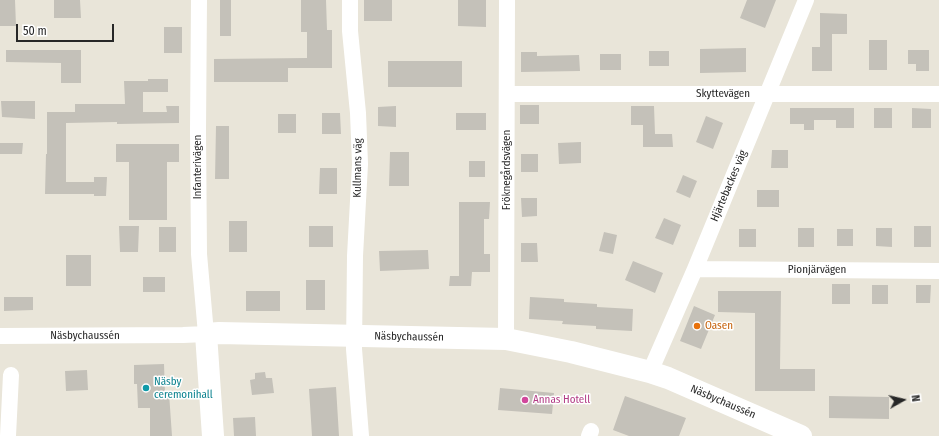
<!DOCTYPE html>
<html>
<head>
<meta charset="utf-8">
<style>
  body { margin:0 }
  #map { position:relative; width:939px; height:436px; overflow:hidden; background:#e9e5d9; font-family:"Fira Sans Condensed",sans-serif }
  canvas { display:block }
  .north { position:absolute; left:883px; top:380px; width:40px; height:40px; -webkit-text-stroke:3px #fff; paint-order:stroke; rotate:82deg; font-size:11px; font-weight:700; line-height:16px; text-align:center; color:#272727 }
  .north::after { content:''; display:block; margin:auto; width:14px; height:18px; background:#272727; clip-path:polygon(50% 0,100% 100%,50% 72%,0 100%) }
  .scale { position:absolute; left:16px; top:24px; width:98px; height:18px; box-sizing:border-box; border:2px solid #272727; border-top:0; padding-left:5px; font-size:12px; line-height:14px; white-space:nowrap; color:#272727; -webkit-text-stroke:3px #fff; paint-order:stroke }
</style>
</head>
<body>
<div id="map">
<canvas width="939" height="436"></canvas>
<div class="north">N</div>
<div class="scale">50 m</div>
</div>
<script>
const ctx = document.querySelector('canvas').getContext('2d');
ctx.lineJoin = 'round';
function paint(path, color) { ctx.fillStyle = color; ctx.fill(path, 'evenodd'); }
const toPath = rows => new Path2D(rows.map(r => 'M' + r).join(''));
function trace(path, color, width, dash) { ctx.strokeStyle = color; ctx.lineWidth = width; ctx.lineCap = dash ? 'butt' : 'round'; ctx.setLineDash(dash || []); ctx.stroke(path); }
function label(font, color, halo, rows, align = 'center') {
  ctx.font = font + ' "Fira Sans Condensed",sans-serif'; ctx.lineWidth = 3; ctx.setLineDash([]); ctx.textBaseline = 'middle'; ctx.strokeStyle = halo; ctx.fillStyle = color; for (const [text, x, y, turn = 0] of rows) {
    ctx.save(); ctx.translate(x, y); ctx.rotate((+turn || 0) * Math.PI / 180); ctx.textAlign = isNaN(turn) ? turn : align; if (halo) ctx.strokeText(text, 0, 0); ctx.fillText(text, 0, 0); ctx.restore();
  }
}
paint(toPath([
  [0,0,15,0,16,26,0,26],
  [54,0,80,0,81,18,54,18],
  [220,0,231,0,231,36,220,36],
  [301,0,326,0,327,30,332,30,332,68,288,68,288,82,214,82,214,59,307,58,307,32,301,32],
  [364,0,392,0,392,21,364,21],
  [458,0,486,0,486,27,458,26],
  [747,0,776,0,765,28,740,18],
  [820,13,847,14,847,34,832,34,832,71,812,71,812,47,820,47],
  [164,27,182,27,182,53,164,53],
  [869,40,887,40,887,70,869,70],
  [746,48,746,72,700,73,700,49],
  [6,50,81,50,81,83,61,83,61,63,6,62],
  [908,50,929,50,929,71,916,71,916,64,908,64],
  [649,51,669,51,669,66,649,66],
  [521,52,537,52,537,56,579,55,580,71,521,72],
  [600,54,621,54,621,70,600,70],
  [388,61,462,61,462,87,388,87],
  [148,79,168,79,168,92,143,92,143,112,167,112,166,106,179,106,179,123,117,124,117,122,66,123,66,182,94,182,94,177,107,177,106,196,94,196,94,194,45,194,46,154,47,154,47,112,75,112,75,104,125,104,124,81,148,81],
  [1,101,35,101,35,119,2,117],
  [520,105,539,105,539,124,520,124],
  [396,106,396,127,378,126,378,107],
  [631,106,654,106,655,134,672,134,673,147,643,147,643,125,631,125],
  [790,108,854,108,854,128,836,128,836,120,814,120,814,130,804,130,804,124,790,124],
  [874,108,892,108,892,128,874,128],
  [912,108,931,109,931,128,912,128],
  [322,113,340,113,341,134,322,134],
  [456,113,486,113,486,130,456,130],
  [278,114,296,114,296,133,278,133],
  [706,116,723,123,713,149,696,142],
  [216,126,229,126,229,179,215,179],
  [581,142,581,163,559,164,558,143],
  [0,143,23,143,22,154,0,154],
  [116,144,179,144,179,162,167,162,167,220,129,220,129,162,116,162],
  [772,150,788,150,788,168,771,168],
  [390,152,409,152,409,186,389,186],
  [521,154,538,154,538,172,521,172],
  [469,161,485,161,485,177,469,177],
  [320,168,337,168,337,194,319,194],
  [683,175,697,181,690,198,676,192],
  [757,190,779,190,779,207,757,207],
  [521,198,537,198,537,216,522,217],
  [459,202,490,202,489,219,484,219,484,254,490,254,490,272,472,272,471,286,449,286,450,276,459,276],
  [664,218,681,225,673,245,655,238],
  [229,221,247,221,247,252,229,252],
  [119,226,139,226,138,252,120,252],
  [309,226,333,226,333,247,309,247],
  [914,226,931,226,931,247,914,247],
  [159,227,176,227,176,252,159,252],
  [798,228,814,228,814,247,798,247],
  [876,228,892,228,892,247,876,246],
  [739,229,756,229,756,247,739,247],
  [837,229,853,229,853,246,837,246],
  [604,232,617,235,613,254,599,251],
  [521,243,537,243,538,262,521,262],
  [428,250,429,269,380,271,379,251],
  [66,255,91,255,91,286,66,286],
  [633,261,663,273,655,293,625,280],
  [143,277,165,277,165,292,143,292],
  [306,280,325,280,325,310,306,310],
  [832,284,850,284,850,304,832,304],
  [872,285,888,285,888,304,872,304],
  [916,285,931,285,930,303,916,303],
  [246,291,280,291,280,311,246,311],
  [718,291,781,291,780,369,815,369,815,391,755,391,755,313,718,312],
  [4,297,33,297,33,310,4,311],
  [530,297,564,299,564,302,597,304,597,307,633,309,632,331,596,329,596,326,562,324,563,321,529,319],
  [694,306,715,315,701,349,680,341],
  [164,364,165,393,169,393,172,436,150,436,150,408,138,408,137,384,134,384,134,365],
  [87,370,88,390,66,391,65,371],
  [265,372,266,378,272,378,274,393,252,395,250,380,255,379,255,373],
  [336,387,339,436,312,436,309,389],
  [500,388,554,393,552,414,498,410],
  [625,396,686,418,679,436,629,436,613,430],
  [829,396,889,397,889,419,829,418],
  [255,417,256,436,234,436,233,418]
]), '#c4c1b9');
trace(toPath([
  [350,0,350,31,358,113,360,164,355,256,354,349,361,436],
  [507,94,939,94],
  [695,269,939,271],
  [0,336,183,335,206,334,199,254,198,131,199,0],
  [506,339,507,0],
  [650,372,695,269,806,0],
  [8,436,11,375],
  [589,436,591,431]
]), '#fff', 16);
trace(toPath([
  [213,436,206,334,219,333,506,339,571,352,650,372,668,378,801,436]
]), '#fff', 22);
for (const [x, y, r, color] of [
  [697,326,4,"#e8710a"],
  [146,388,4,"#0f9aa8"],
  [525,400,4,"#d1479c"]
]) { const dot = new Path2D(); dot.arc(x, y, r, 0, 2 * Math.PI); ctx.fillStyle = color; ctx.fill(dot); trace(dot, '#fff', 1.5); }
label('11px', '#272727', '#fff', [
  ["Skyttevägen",723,94],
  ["Infanterivägen",198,167,-90],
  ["Kullmans väg",358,168,-89],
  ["Fröknegårdsvägen",507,170,-90],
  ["Hjärtebackes väg",729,186,-67],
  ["Pionjärvägen",817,270],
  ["Näsbychaussén",85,336],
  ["Näsbychaussén",409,337,1],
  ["Näsbychaussén",723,402,23]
]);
label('11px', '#c56008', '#fff', [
  ["Oasen",705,326]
], 'left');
label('11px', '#0d838f', '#fff', [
  ["Näsby",154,382],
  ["ceremonihall",154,395]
], 'left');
label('11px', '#b23c85', '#fff', [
  ["Annas Hotell",533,400]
], 'left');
</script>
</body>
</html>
